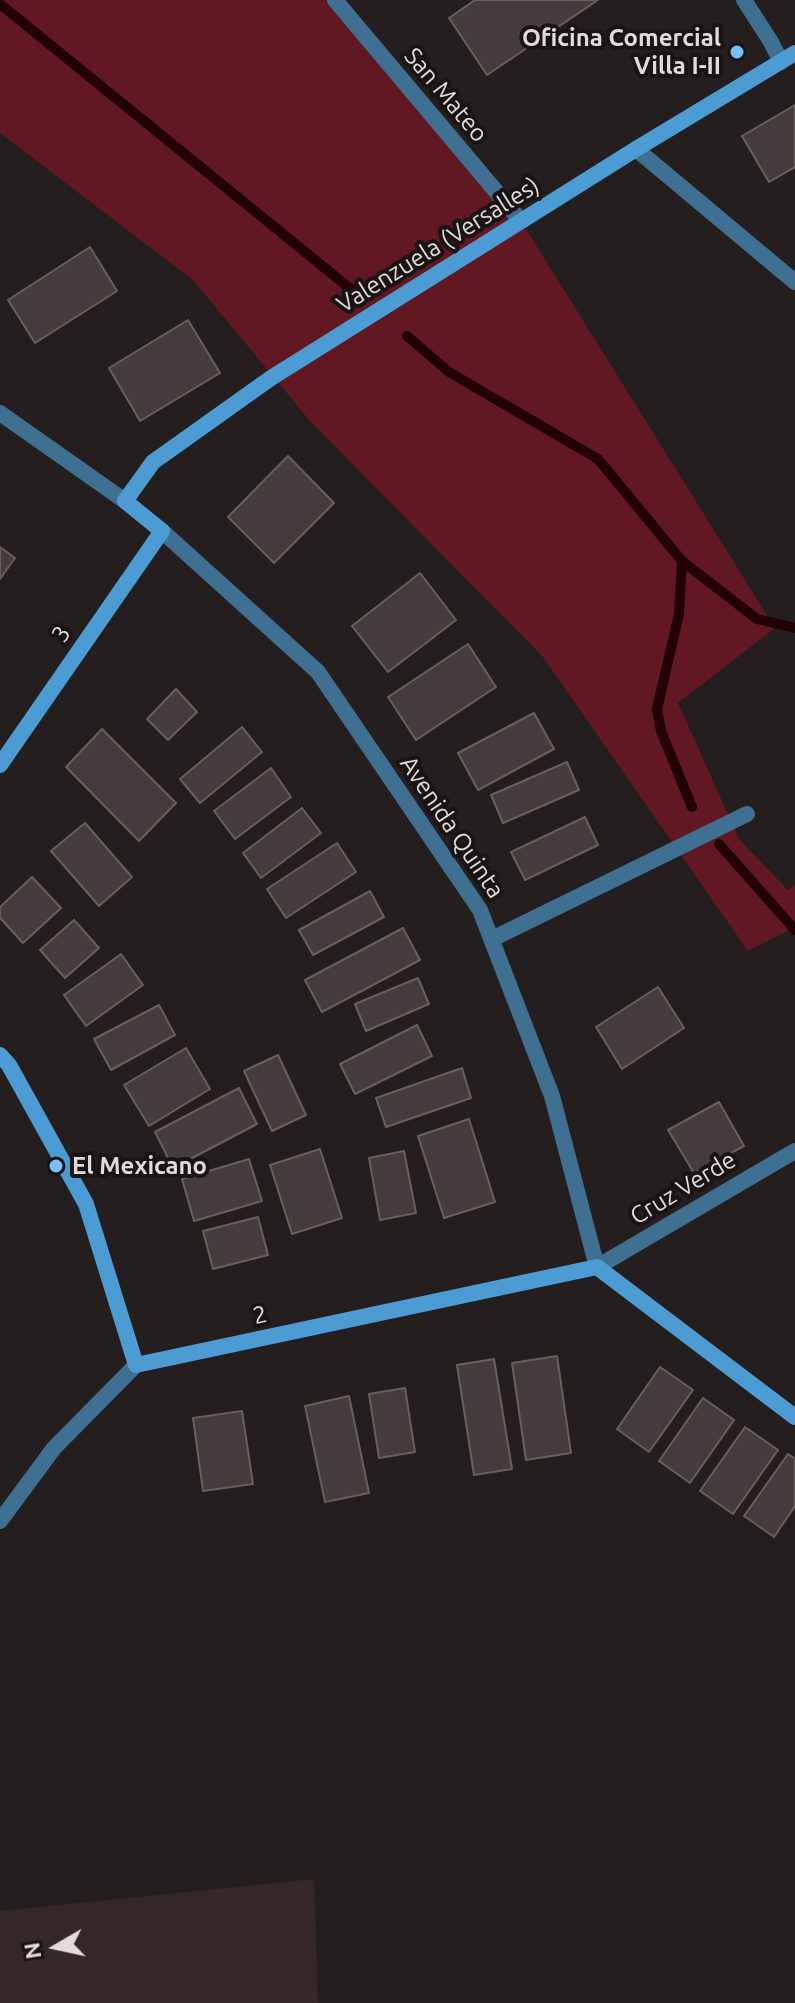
<!DOCTYPE html>
<html>
<head>
<meta charset="utf-8">
<style>
  body { margin:0 }
  #map { position:relative; width:795px; height:2003px; overflow:hidden; background:#251e1e; font-family:Ubuntu,sans-serif }
  canvas { display:block }
  .north { position:absolute; left:16px; top:1907px; width:80px; height:80px; -webkit-text-stroke:6px #1b1414; paint-order:stroke; rotate:261deg; font-size:22px; font-weight:700; line-height:32px; text-align:center; color:#e1dbdb }
  .north::after { content:''; display:block; margin:auto; width:28px; height:36px; background:#e1dbdb; clip-path:polygon(50% 0,100% 100%,50% 72%,0 100%) }
</style>
</head>
<body>
<div id="map">
<canvas width="795" height="2003"></canvas>
<div class="north">N</div>
</div>
<script>
const ctx = document.querySelector('canvas').getContext('2d');
ctx.lineJoin = 'round';
function paint(path, color) { ctx.fillStyle = color; ctx.fill(path, 'evenodd'); }
const toPath = rows => new Path2D(rows.map(r => 'M' + r).join(''));
function trace(path, color, width, dash) { ctx.strokeStyle = color; ctx.lineWidth = width; ctx.lineCap = dash ? 'butt' : 'round'; ctx.setLineDash(dash || []); ctx.stroke(path); }
function label(font, color, halo, rows, align = 'center') {
  ctx.font = font + ' Ubuntu,sans-serif'; ctx.lineWidth = 8; ctx.setLineDash([]); ctx.textBaseline = 'middle'; ctx.strokeStyle = halo; ctx.fillStyle = color; for (const [text, x, y, turn = 0] of rows) {
    ctx.save(); ctx.translate(x, y); ctx.rotate((+turn || 0) * Math.PI / 180); ctx.textAlign = isNaN(turn) ? turn : align; if (halo) ctx.strokeText(text, 0, 0); ctx.fillText(text, 0, 0); ctx.restore();
  }
}
paint(toPath([
  [314,1879,318,2003,0,2003,0,1911]
]), '#352727');
paint(toPath([
  [0,0,335,0,521,221,775,628,678,703,739,839,788,890,795,885,795,927,748,951,543,657,310,421,193,280,0,133]
]), '#611822');
trace(toPath([
  [0,4,358,295],
  [407,336,449,372,598,459,682,561,757,619,795,628],
  [682,561,679,614,657,709,661,731,692,807],
  [719,844,795,930]
]), '#220004', 10);
const building = toPath([
  [475,0,598,0,487,75,449,18,475,0],
  [795,105,795,167,769,182,742,136,795,105],
  [90,247,117,291,35,343,8,300,90,247],
  [188,320,220,373,140,421,109,368,188,320],
  [288,456,334,503,274,563,228,517,288,456],
  [0,547,15,558,0,579,0,547],
  [420,573,456,620,388,672,352,626,420,573],
  [468,644,496,687,416,740,388,697,468,644],
  [176,689,197,712,168,740,147,719,176,689],
  [534,713,554,749,478,790,458,753,534,713],
  [242,727,262,752,200,803,180,779,242,727],
  [102,729,176,803,139,841,66,767,102,729],
  [567,762,579,790,503,823,491,795,567,762],
  [271,768,291,797,235,839,214,811,271,768],
  [302,808,321,833,261,878,243,853,302,808],
  [585,817,598,845,525,880,511,852,585,817],
  [85,823,132,877,99,906,51,851,85,823],
  [337,843,356,872,286,918,267,889,337,843],
  [32,877,61,908,23,943,0,918,0,907,32,877],
  [370,891,384,917,313,955,299,930,370,891],
  [74,920,99,948,65,978,40,950,74,920],
  [403,928,420,960,322,1012,305,980,403,928],
  [121,954,143,985,86,1026,64,995,121,954],
  [418,978,429,1004,366,1031,355,1004,418,978],
  [658,987,684,1028,622,1069,596,1027,658,987],
  [159,1005,175,1035,111,1070,94,1039,159,1005],
  [417,1025,432,1056,355,1094,340,1064,417,1025],
  [186,1048,210,1089,149,1126,124,1085,186,1048],
  [278,1055,306,1115,272,1131,244,1071,278,1055],
  [462,1068,471,1098,386,1127,376,1098,462,1068],
  [239,1088,257,1124,173,1168,155,1132,239,1088],
  [719,1102,744,1146,694,1173,668,1130,719,1102],
  [469,1119,495,1202,444,1218,418,1136,469,1119],
  [320,1149,342,1218,292,1234,270,1165,320,1149],
  [404,1151,416,1213,380,1220,369,1158,404,1151],
  [249,1159,262,1201,194,1221,182,1179,249,1159],
  [258,1217,268,1255,213,1269,203,1231,258,1217],
  [557,1356,571,1453,526,1460,512,1363,557,1356],
  [494,1359,512,1469,474,1475,457,1365,494,1359],
  [660,1367,693,1390,649,1452,617,1429,660,1367],
  [405,1388,415,1452,379,1458,369,1394,405,1388],
  [349,1396,369,1493,325,1502,305,1406,349,1396],
  [703,1398,734,1420,690,1483,659,1461,703,1398],
  [242,1411,253,1484,203,1491,193,1418,242,1411],
  [745,1427,778,1450,733,1514,700,1491,745,1427],
  [788,1454,795,1459,795,1506,774,1537,744,1516,788,1454]
]);
paint(building, '#453d3d');
trace(building, '#685f5f', 2);
trace(toPath([
  [744,0,771,42,781,62],
  [492,939,747,814]
]), '#3f6f91', 16);
trace(toPath([
  [335,0,521,221],
  [636,149,795,282],
  [0,413,125,501],
  [162,531,318,672,480,910,552,1096,597,1267,795,1151],
  [0,1521,54,1448,136,1365]
]), '#3f6f91', 16);
trace(toPath([
  [0,765,162,531,125,501,153,462,271,378,636,149,795,53],
  [0,1055,9,1065,86,1204,136,1365,597,1267,795,1417]
]), '#4c9cd3', 16);
for (const [x, y, r, color] of [
  [737,52,8,"#75c0f6"],
  [56,1166,8,"#75c0f6"]
]) { const dot = new Path2D(); dot.arc(x, y, r, 0, 2 * Math.PI); ctx.fillStyle = color; ctx.fill(dot); trace(dot, '#1b1414', 3); }
label('bold 24px', '#e1dbdb', '#1b1414', [
  ["Oficina Comercial",721,38],
  ["Villa I-II",721,66],
  ["El Mexicano",72,1166,"left"]
], 'right');
label('24px', '#e1dbdb', '#1b1414', [
  ["San Mateo",446,95,50],
  ["Valenzuela (Versalles)",438,245,-32],
  ["3",61,634,-55],
  ["Avenida Quinta",452,827,56],
  ["Cruz Verde",683,1188,-31],
  ["2",260,1315,-12]
]);
</script>
</body>
</html>
